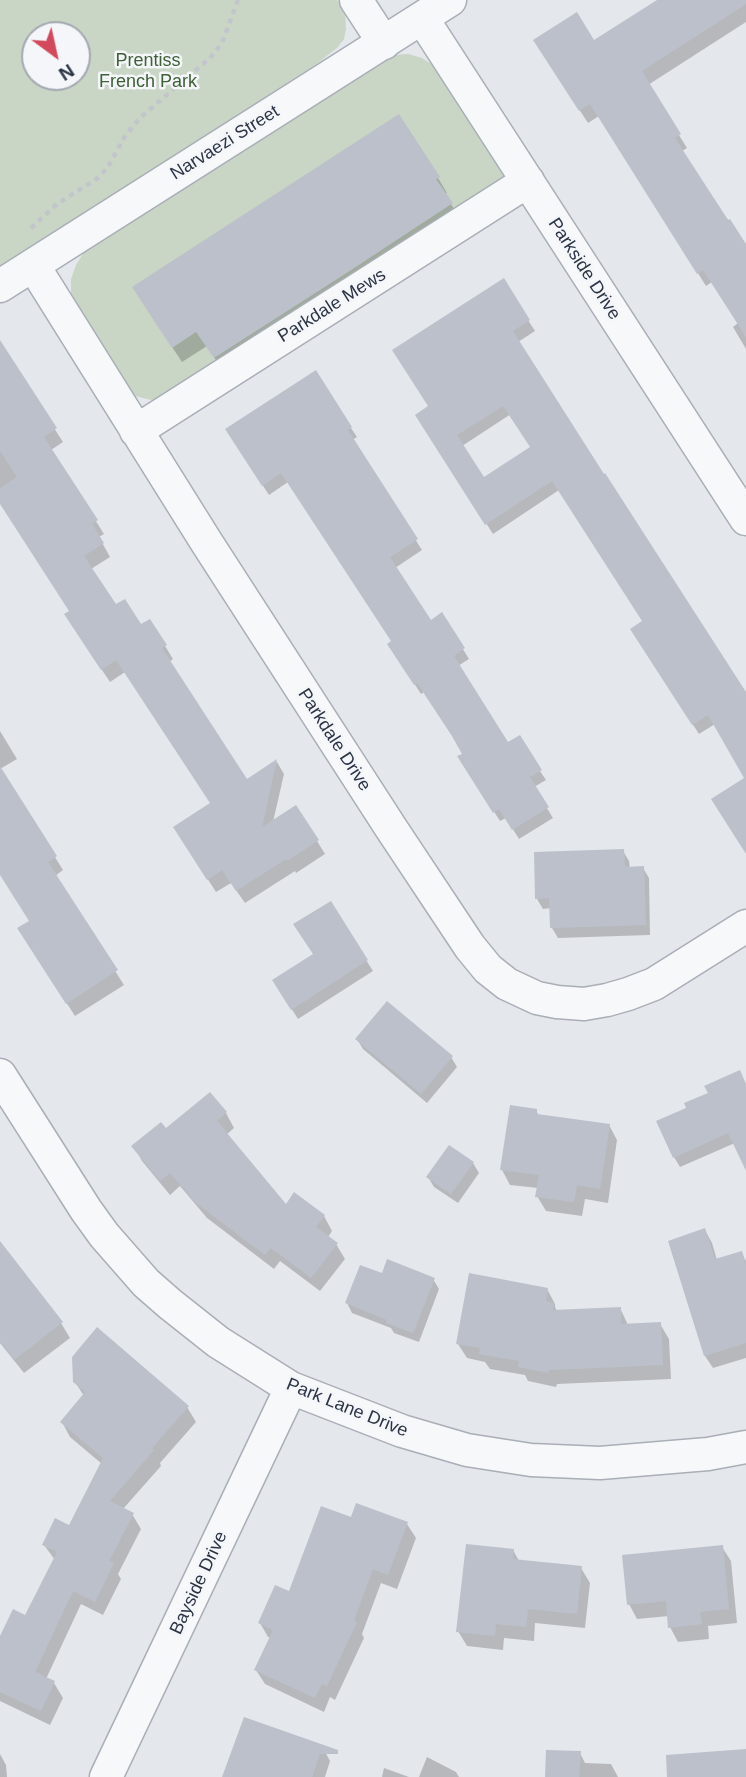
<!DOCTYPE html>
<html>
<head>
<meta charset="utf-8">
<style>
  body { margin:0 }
  #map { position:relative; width:746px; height:1777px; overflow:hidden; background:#e4e7ec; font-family:Helvetica,sans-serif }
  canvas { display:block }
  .north { position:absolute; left:21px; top:21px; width:70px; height:70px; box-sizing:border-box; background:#f4f6f9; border:2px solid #a4a8b1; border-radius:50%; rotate:147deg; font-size:19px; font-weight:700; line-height:28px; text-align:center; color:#2b3445 }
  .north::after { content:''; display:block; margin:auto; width:24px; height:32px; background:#d1495b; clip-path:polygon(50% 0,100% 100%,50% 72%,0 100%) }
</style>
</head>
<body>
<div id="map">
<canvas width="746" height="1777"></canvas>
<div class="north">N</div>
</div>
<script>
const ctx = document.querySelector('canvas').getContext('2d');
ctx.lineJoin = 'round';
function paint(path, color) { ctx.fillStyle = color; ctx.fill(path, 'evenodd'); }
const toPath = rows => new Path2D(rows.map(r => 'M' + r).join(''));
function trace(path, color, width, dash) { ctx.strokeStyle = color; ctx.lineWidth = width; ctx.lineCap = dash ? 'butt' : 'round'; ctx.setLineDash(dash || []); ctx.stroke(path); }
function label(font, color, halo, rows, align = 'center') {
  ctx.font = font + ' Helvetica,sans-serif'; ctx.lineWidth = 5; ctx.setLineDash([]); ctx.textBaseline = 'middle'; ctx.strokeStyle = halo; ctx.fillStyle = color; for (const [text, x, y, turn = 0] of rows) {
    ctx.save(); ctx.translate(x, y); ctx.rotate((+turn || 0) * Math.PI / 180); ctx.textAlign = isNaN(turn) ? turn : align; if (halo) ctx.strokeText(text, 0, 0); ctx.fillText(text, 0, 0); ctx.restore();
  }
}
paint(toPath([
  [0,0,337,0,345,12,346,29,344,39,337,48,315,65,0,269],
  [35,35,77,35,77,77,35,77],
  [408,54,422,58,433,65,442,76,507,174,500,185,162,399,151,400,131,395,77,308,71,293,71,279,76,265,84,252,96,242,392,55]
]), '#c9d6c5');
paint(toPath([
  [660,0,746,0,746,22,648,85,687,148,682,151,746,247,746,349,733,327,738,323,712,282,706,286,599,116,588,123,543,54,594,43],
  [438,178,447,193,445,194,460,219,224,373,207,346,182,362,143,303],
  [503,281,535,331,518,342,746,696,746,777,715,724,699,734,638,639,644,622,559,490,493,534,423,425,430,407],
  [511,414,532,448,484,479,462,446],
  [7,355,63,442,51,450,104,534,99,537,110,557,91,569,115,607,165,646,173,659,169,662,246,782,277,762,284,774,273,822,296,807,325,854,296,873,295,871,245,903,231,883,216,892,183,841,211,804,125,672,110,682,74,628,71,612,0,502,0,359],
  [351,428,357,437,352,440,422,550,395,568,430,622,442,615,469,659,458,666,508,745,540,771,546,780,534,787,553,818,519,839,506,818,500,821,465,767,464,754,424,692,421,694,395,654,393,642,288,482,269,495,233,440],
  [0,731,17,759,0,769,63,870,55,876,124,985,75,1016,27,942,31,921,0,873],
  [623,851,629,861,630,869,643,868,649,878,650,935,558,938,552,928,551,908,543,909,537,899],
  [330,903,373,971,298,1019,274,981,315,955],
  [357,1039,451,1057,457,1067,427,1103,363,1049],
  [746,1085,746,1145,735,1143,680,1167,674,1157],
  [210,1094,226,1113,234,1128,226,1135,286,1207,324,1216,332,1231,328,1237,336,1244,345,1259,320,1291,280,1261,274,1269,207,1218,180,1186,170,1195,142,1161,134,1146,166,1131],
  [536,1111,540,1117,609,1125,617,1140,608,1203,585,1199,582,1216,546,1211,537,1196,538,1188,510,1185,502,1170],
  [473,1163,479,1173,458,1203,434,1187,428,1177],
  [705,1230,712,1243,717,1260,741,1253,746,1261,746,1358,713,1368,705,1356,671,1242],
  [0,1247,61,1323,70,1338,24,1373,0,1343],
  [383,1275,433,1279,439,1289,419,1342,394,1333,391,1328,352,1313,347,1303],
  [547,1289,555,1304,555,1307,557,1311,620,1308,628,1325,660,1324,669,1339,671,1379,557,1384,556,1387,528,1381,525,1375,490,1369,485,1362,467,1358,458,1344],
  [75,1382,187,1407,196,1422,160,1463,161,1466,123,1509,132,1514,141,1529,118,1574,121,1579,103,1615,81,1604,46,1679,54,1683,63,1698,50,1725,0,1701,0,1641,26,1617,55,1560,44,1545,70,1527,102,1464,70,1437,62,1422,84,1396],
  [352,1519,407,1524,416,1538,397,1589,381,1583,362,1634,364,1638,335,1700,330,1697,324,1712,265,1684,256,1670,271,1638,268,1637,260,1623,290,1594],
  [722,1547,731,1561,737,1623,708,1626,709,1639,678,1642,670,1627,669,1616,637,1619,629,1604],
  [513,1550,519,1561,581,1568,590,1583,585,1628,535,1623,534,1641,504,1638,503,1650,467,1646,458,1631],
  [322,1746,330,1761,325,1777,225,1777],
  [580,1753,585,1763,611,1764,618,1777,547,1777],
  [0,1754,6,1765,7,1777,0,1777],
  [427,1757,456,1772,459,1777,419,1777],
  [384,1768,409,1777,382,1777]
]), '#0003');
paint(toPath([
  [657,0,746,0,746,4,642,71,681,134,675,138,728,220,730,219,746,244,746,337,703,270,697,274,590,104,579,111,533,40,577,12,594,40],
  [399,114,440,177,436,179,453,203,345,274,214,358,196,332,172,348,132,287],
  [504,278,530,320,513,331,604,474,605,473,746,692,746,854,711,799,744,778,708,715,692,725,630,629,642,621,552,481,485,525,415,415,428,406,392,350],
  [503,406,530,447,484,477,457,435],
  [0,340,57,428,44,437,98,520,92,524,104,543,84,556,116,604,125,599,141,624,150,619,167,645,162,648,247,779,277,759,262,827,296,805,319,840,287,861,286,859,236,891,222,870,207,880,173,827,210,803,116,660,101,670,64,614,69,611,0,504,0,488,17,477,0,451],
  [316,370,352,427,348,430,418,539,390,557,431,620,442,612,465,648,454,656,508,742,520,735,542,770,530,777,549,807,512,830,499,809,493,813,457,756,462,754,452,736,417,683,414,685,387,644,391,641,281,473,262,486,225,429],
  [0,766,57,856,48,862,118,970,66,1004,17,928,29,921,0,875],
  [624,849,625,867,644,866,646,925,550,928,549,898,535,899,534,852],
  [331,901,368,960,291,1010,272,980,313,954,293,924],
  [387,1001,453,1056,421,1094,355,1039],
  [740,1070,746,1084,746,1171,728,1133,673,1158,656,1121,686,1108,684,1103,708,1093,704,1086],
  [210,1092,227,1112,217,1121,286,1204,294,1192,325,1215,316,1227,338,1243,311,1278,271,1248,265,1255,196,1203,170,1173,160,1181,131,1146,161,1122,166,1128],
  [510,1105,537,1109,537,1114,610,1124,600,1189,577,1185,574,1202,535,1197,539,1175,500,1170],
  [449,1145,474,1162,451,1194,426,1177],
  [705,1228,715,1259,742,1251,746,1264,746,1343,704,1356,668,1241],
  [0,1241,63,1322,14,1360,0,1342],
  [387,1259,435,1278,413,1333,386,1323,387,1320,345,1303,360,1265,382,1273],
  [469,1273,548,1288,546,1301,554,1303,553,1310,621,1307,621,1324,661,1322,663,1365,549,1370,548,1373,518,1367,519,1361,479,1354,480,1348,456,1344],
  [97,1327,189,1406,152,1448,154,1450,110,1501,134,1513,109,1561,114,1563,95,1602,73,1591,35,1672,55,1681,41,1711,0,1692,0,1636,13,1609,25,1615,57,1552,42,1545,55,1518,69,1525,103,1458,60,1422,85,1392,73,1382,72,1357],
  [356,1503,408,1522,388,1575,373,1569,354,1620,357,1622,327,1686,322,1684,315,1698,254,1670,273,1630,258,1623,275,1585,289,1591,321,1506,351,1517],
  [466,1544,514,1549,513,1559,582,1566,577,1614,528,1609,526,1627,496,1624,495,1636,456,1632],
  [723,1545,729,1609,700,1612,702,1624,668,1628,666,1601,627,1605,622,1555],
  [244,1717,338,1750,338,1754,320,1754,312,1777,222,1777],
  [746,1749,746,1777,667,1777,666,1755],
  [546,1750,581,1751,579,1777,545,1777]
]), '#bbc0ca');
const street = toPath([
  [356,0,384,43],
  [422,18,746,519],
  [33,265,207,543,391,828,470,947,488,969,507,984,537,998,557,1002,584,1004,607,1000,628,994,654,984,746,926],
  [0,286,450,0],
  [136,431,528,181],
  [0,1075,86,1210,104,1235,146,1283,170,1304,218,1342,291,1388,402,1431,467,1450,531,1460,600,1463,708,1454,746,1447],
  [106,1777,291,1388]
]);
trace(street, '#a9aeb7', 35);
trace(toPath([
  [31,228,57,204,98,178,108,167,125,136,141,117,210,58,222,43,238,0]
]), '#c2c5cb', 4.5, [5, 5]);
trace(street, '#f7f8fa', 32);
label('18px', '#3f6138', '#f4f6f9', [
  ["Prentiss",148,61],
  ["French Park",148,82]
]);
label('18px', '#2b3445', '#f4f6f9', [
  ["Narvaezi Street",225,143,-32],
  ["Parkside Drive",584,269,57],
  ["Parkdale Mews",332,306,-32],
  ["Parkdale Drive",334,740,57],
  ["Park Lane Drive",347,1408,22],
  ["Bayside Drive",199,1583,-65]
]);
</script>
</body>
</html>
